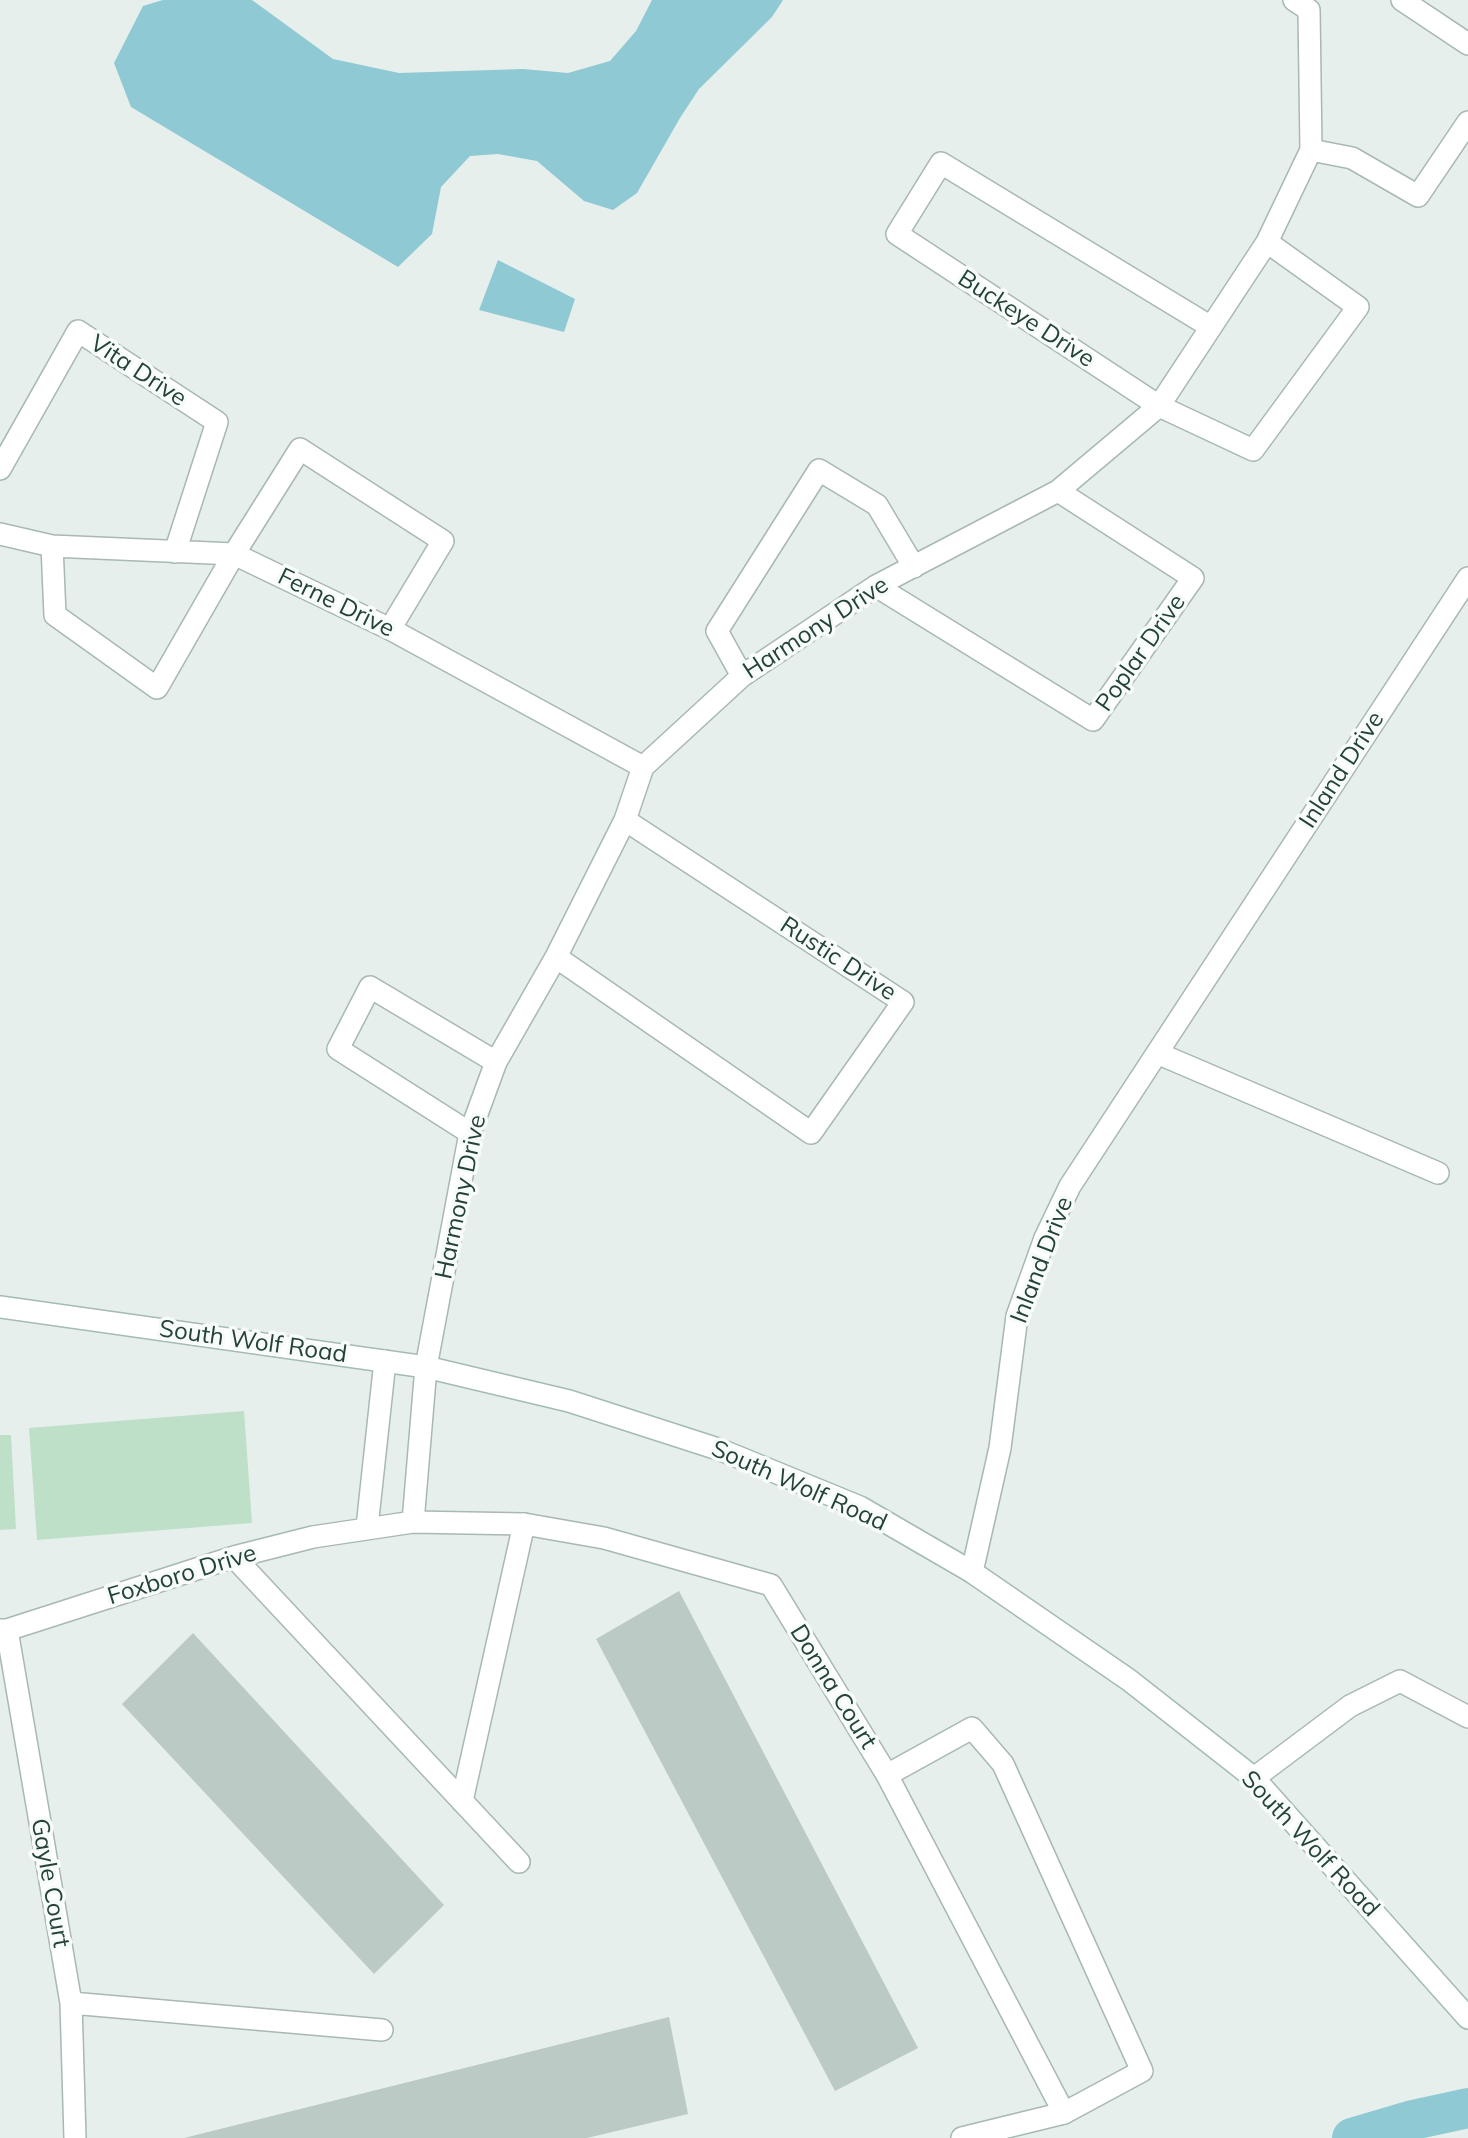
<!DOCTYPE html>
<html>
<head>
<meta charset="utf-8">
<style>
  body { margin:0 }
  canvas { display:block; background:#e6efeb }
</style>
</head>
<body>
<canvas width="1468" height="2138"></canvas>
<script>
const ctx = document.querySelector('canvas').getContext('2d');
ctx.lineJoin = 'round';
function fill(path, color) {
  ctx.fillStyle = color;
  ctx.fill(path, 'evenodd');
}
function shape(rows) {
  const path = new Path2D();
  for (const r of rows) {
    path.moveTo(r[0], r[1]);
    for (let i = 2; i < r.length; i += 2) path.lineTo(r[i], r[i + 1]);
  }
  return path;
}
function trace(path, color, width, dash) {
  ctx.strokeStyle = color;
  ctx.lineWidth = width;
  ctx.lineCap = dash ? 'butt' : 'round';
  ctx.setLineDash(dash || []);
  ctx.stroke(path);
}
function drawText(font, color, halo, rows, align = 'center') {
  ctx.font = font + ' Mulish,sans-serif';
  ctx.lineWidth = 7;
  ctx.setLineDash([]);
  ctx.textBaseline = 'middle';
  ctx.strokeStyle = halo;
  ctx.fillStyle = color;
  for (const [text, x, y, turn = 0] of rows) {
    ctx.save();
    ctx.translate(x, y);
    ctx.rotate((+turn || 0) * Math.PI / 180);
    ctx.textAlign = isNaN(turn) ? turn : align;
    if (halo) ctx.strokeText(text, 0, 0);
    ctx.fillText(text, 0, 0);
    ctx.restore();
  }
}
fill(shape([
  [244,1411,252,1523,37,1540,29,1428],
  [0,1435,11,1435,16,1529,0,1530]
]), '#bfe0c8');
fill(shape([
  [163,0,252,0,333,59,399,73,523,69,568,73,610,61,636,31,652,0,783,0,772,17,699,89,680,118,637,193,613,210,584,201,537,161,498,154,470,156,441,187,432,234,398,267,131,107,114,63,143,6],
  [498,260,575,299,564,332,479,310]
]), '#8ec9d4');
trace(shape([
  [1352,2138,1413,2120,1468,2108]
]), '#8ec9d4', 40);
fill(shape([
  [679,1591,918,2048,835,2091,596,1639],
  [193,1633,444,1905,374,1974,122,1704],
  [669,2017,688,2114,587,2138,184,2138]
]), '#bbcac4');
const service = shape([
  [234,554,300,449,443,541,390,629],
  [887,1775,972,1728,1003,1764,1142,2071,1064,2113],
  [462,1801,524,1524]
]);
const minor = shape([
  [1402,0,1468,44],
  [1311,150,1352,158,1418,196,1468,122],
  [1211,327,941,163,897,234,1159,406,1253,450,1358,307,1267,242],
  [0,469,78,331,217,422,175,552],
  [0,534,52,546,234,554,390,629,643,767],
  [52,546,55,615,157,688,234,554],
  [876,586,1093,720,1193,578,1058,491],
  [742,676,717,631,819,470,877,505,914,567],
  [556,957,811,1133,903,1002,625,820],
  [1157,1053,1438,1173],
  [470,1133,338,1049,370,987,496,1062],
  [413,1522,426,1367,470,1133,496,1062,556,957,625,820,643,767,742,676,876,586,1058,491,1159,406,1267,242,1311,150,1309,10,1294,0],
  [367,1527,385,1361],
  [234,1557,519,1862],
  [972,1572,1000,1448,1017,1316,1045,1238,1070,1186,1468,578],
  [0,1630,7,1630,234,1557,313,1537,413,1522,524,1524,604,1538,771,1585,887,1775,1064,2113,962,2138],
  [7,1630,71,2003,75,2138],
  [1254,1778,1350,1706,1400,1681,1468,1717],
  [71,2003,382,2030]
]);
const secondary = shape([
  [0,1307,426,1367,569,1401,721,1450,860,1507,972,1572,1129,1680,1254,1778,1468,2018]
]);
trace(service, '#a8b8b2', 24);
trace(minor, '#a8b8b2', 24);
trace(secondary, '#a4bbb3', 24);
trace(service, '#fff', 21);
trace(minor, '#fff', 21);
trace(secondary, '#fff', 21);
drawText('24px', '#24423a', '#f7fbf9', [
  ["Buckeye Drive",1026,319,33],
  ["Vita Drive",138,371,33],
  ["Ferne Drive",336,603,26],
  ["Harmony Drive",816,628,-33],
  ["Poplar Drive",1141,653,-55],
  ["Inland Drive",1342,770,-57],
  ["Rustic Drive",838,959,33],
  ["Harmony Drive",461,1197,-78],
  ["Inland Drive",1042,1260,-69],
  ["South Wolf Road",253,1342,8],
  ["South Wolf Road",799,1486,24],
  ["Foxboro Drive",182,1575,-17],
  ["Donna Court",833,1687,58],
  ["South Wolf Road",1310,1844,47],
  ["Gayle Court",50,1883,80]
]);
</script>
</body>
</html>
